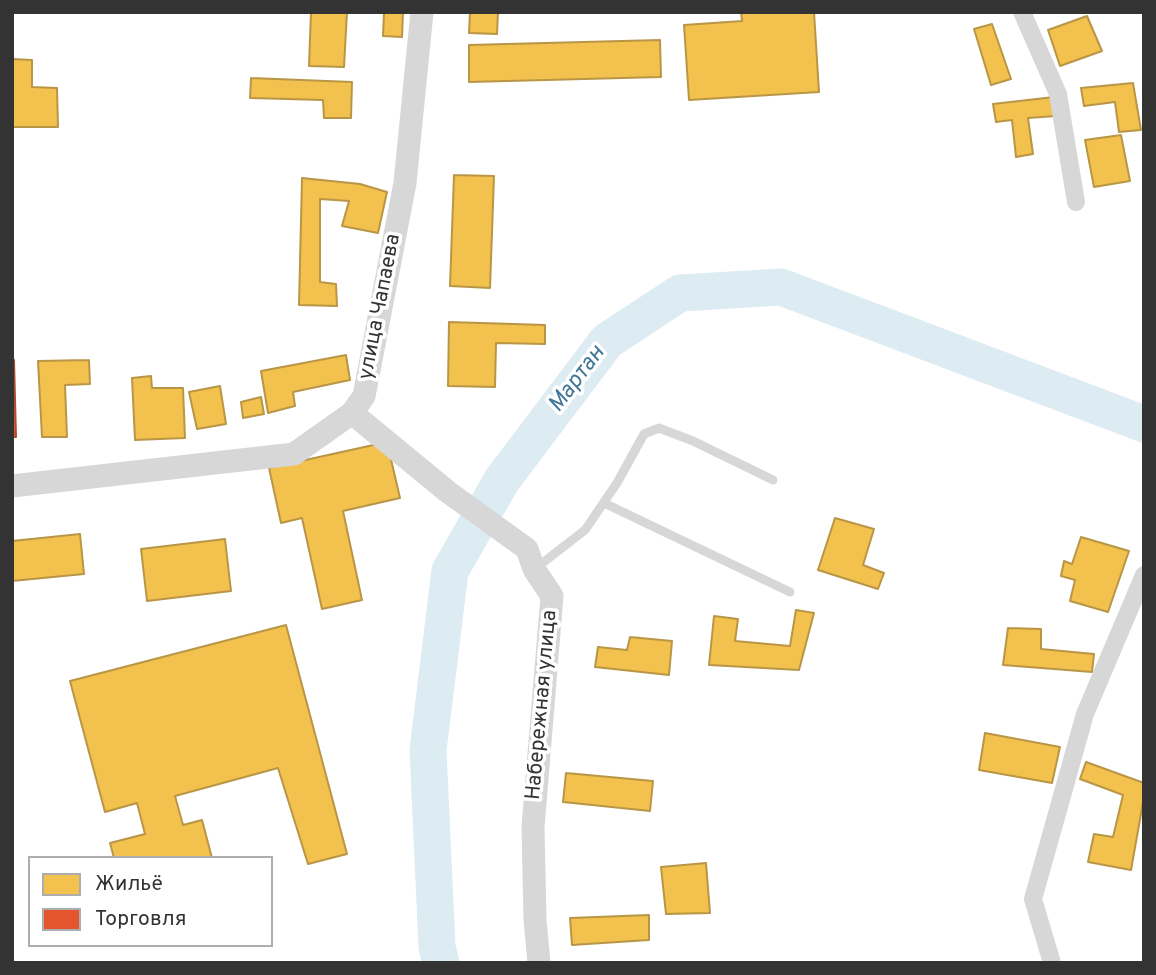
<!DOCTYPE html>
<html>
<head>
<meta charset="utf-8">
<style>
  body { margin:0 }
  #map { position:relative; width:1156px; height:975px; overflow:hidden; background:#fff; font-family:Overpass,sans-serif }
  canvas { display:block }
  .frame { position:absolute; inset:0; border:14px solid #333; pointer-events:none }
  .legend { position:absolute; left:28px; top:856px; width:245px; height:91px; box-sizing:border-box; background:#fff; border:2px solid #adadad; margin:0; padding:9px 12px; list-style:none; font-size:21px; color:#333 }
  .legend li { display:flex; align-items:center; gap:14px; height:35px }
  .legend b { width:35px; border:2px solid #adadad }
</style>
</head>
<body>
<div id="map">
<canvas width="1156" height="975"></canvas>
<div class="frame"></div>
<ul class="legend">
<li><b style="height:19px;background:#f2c14e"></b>Жильё</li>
<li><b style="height:19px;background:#e4572e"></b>Торговля</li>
</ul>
</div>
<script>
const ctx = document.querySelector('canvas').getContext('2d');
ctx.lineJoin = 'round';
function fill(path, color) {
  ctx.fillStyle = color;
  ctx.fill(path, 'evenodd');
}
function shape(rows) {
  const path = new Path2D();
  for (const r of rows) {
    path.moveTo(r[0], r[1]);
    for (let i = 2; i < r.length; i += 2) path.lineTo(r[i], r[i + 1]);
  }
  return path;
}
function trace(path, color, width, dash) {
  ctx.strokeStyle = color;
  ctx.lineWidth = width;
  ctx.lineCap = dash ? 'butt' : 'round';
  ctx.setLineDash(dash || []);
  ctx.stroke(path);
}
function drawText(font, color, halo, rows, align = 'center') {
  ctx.font = font + ' Overpass,sans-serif';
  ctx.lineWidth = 7;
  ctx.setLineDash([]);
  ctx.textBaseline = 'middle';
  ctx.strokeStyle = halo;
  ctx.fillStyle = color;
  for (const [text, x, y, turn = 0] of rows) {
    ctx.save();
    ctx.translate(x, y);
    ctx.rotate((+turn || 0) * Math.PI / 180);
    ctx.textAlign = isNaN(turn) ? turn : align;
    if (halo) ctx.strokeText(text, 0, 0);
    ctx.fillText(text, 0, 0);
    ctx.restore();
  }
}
const homes = shape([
  [311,12,347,12,344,67,309,66,311,12],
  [372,12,403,12,402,37,383,36,384,13,372,12],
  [470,12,498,12,497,34,469,33,470,12],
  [741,12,814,12,819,92,689,100,684,25,742,21,741,12],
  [1087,16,1102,51,1060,66,1048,30,1087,16],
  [992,24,1011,79,991,85,974,29,992,24],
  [660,40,661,77,469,82,469,45,660,40],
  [12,59,32,60,32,87,57,88,58,127,12,127,12,59],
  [251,78,352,82,351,118,324,118,323,100,250,98,251,78],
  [1133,83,1141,130,1119,132,1115,102,1084,106,1081,88,1133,83],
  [1054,97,1056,116,1028,118,1033,154,1016,157,1012,120,996,122,993,104,1054,97],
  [1121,135,1130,181,1094,187,1085,140,1121,135],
  [454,175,494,176,490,288,450,286,454,175],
  [302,178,360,184,387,192,378,233,342,226,349,201,320,199,320,282,336,284,337,306,299,305,302,178],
  [449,322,545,325,545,344,496,343,495,387,448,386,449,322],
  [346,355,350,380,293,392,295,406,268,413,261,371,346,355],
  [89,360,90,384,65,385,67,437,42,437,38,361,89,360],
  [151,376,152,388,183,388,185,438,135,440,132,378,151,376],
  [220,386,226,424,197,429,189,392,220,386],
  [261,397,264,414,243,418,241,402,261,397],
  [387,442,400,498,343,511,362,600,322,609,302,518,281,523,269,468,387,442],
  [835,518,874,529,863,565,884,573,878,589,818,570,835,518],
  [80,534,84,574,12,581,12,541,80,534],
  [1081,537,1129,551,1108,612,1070,601,1075,580,1061,576,1064,561,1072,564,1081,537],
  [225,539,231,591,147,601,141,549,225,539],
  [796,610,814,613,799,670,709,665,714,616,738,619,735,641,790,646,796,610],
  [286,625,347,854,308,864,278,768,175,796,183,825,202,820,212,858,114,858,110,843,145,834,137,803,105,812,70,681,286,625],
  [1008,628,1041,629,1041,649,1094,654,1092,672,1003,665,1008,628],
  [630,637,672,641,669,675,595,667,598,647,627,650,630,637],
  [985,733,1060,747,1052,783,979,770,985,733],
  [1086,762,1144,783,1144,797,1131,870,1088,862,1094,834,1113,837,1123,795,1080,779,1086,762],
  [566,773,653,781,650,811,563,802,566,773],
  [706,863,710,913,666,914,661,867,706,863],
  [649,915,649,940,572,945,570,918,649,915]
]);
fill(homes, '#f2c14e');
trace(homes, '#b99646', 2);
const shops = shape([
  [12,360,14,360,16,437,12,437,12,360]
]);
fill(shops, '#e4572e');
trace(shops, '#af4c30', 2);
trace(shape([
  [441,963,437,947,428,750,450,571,502,480,607,341,680,293,781,287,1144,424]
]), '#ddebf3', 37);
trace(shape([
  [604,503,790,592],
  [536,568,585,530,617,483,644,434,659,428,693,441,773,480]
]), '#d7d7d7', 9);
trace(shape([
  [1022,12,1058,94,1076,202],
  [1052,963,1033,899,1085,714,1144,575]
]), '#d7d7d7', 18);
trace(shape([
  [352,413,448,492,527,549,534,569,552,596,533,827,535,920,539,963],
  [12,486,294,454,352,413,364,396,405,183,422,12]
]), '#d7d7d7', 23);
drawText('21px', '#333', '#fff', [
  ["улица Чапаева",381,307,-79],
  ["Набережная улица",543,705,-85]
]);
drawText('italic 23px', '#3f7597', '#fff', [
  ["Мартан",578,380,-53]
]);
</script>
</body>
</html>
